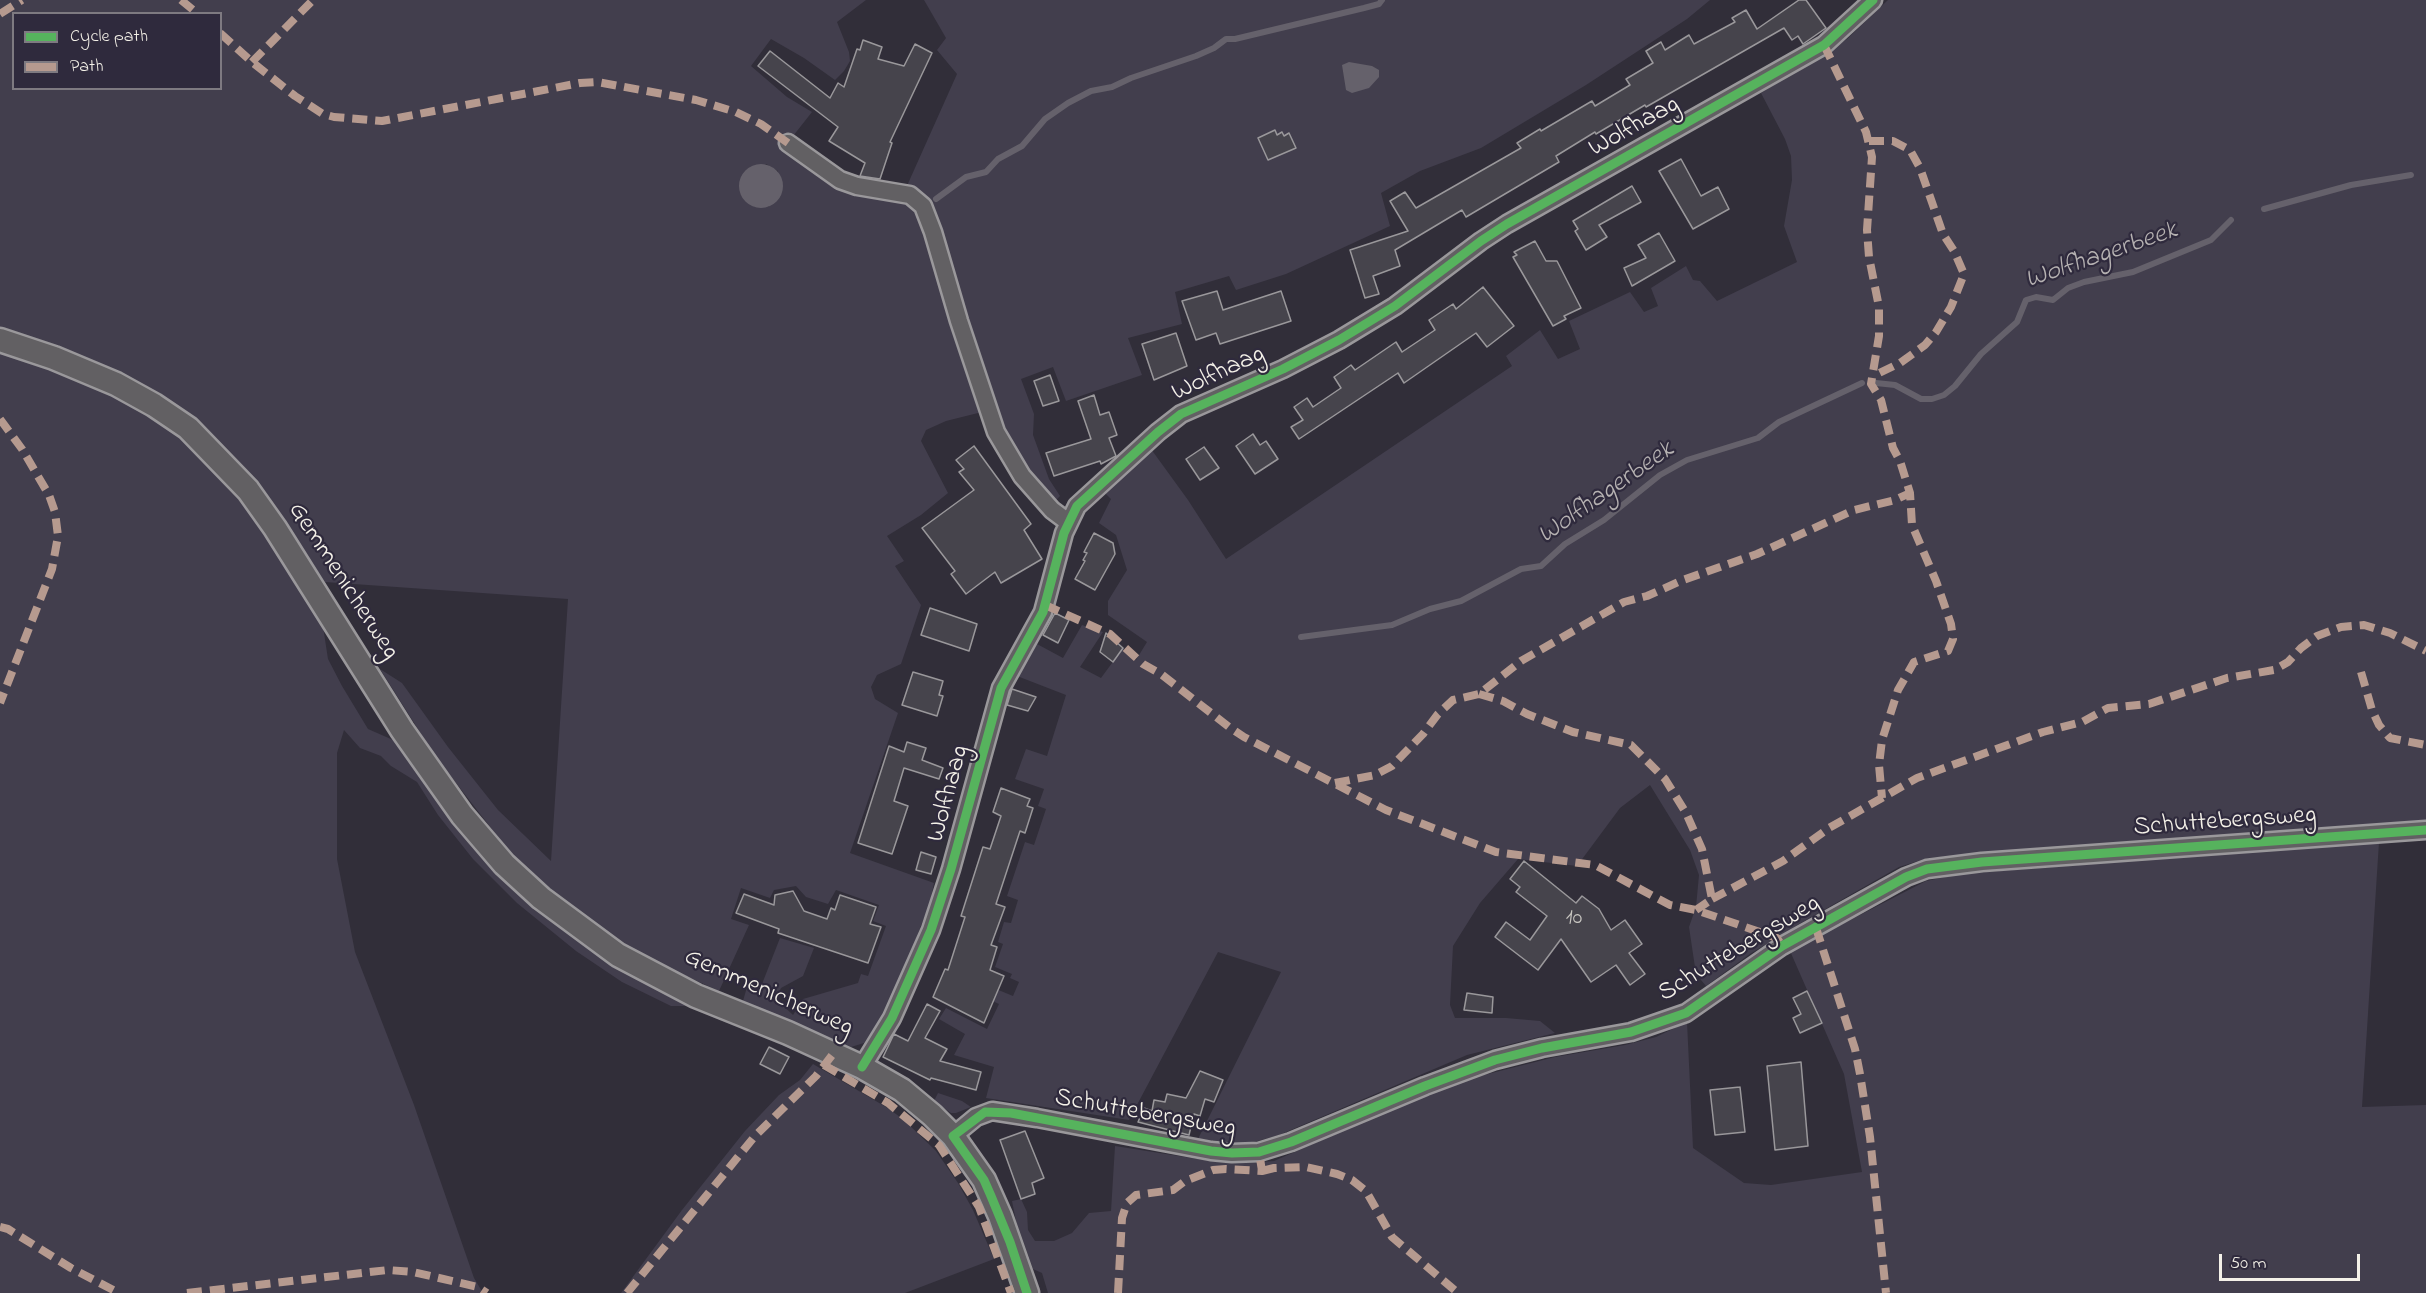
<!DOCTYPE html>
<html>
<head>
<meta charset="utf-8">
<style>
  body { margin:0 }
  #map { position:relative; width:2426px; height:1293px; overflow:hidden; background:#312e39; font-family:"Indie Flower",sans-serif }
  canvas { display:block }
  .legend { position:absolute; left:12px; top:12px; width:210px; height:78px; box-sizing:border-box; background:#2f2a3d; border:2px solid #7e7a81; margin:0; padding:8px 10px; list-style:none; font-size:18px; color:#f4f1e8 }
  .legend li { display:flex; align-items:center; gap:12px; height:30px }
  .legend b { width:30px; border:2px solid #7e7a81 }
  .scale { position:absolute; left:2219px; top:1254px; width:141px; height:27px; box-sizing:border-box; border:3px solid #f4f1e8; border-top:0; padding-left:8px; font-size:18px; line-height:21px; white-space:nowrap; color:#f4f1e8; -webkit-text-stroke:4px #2f2a3d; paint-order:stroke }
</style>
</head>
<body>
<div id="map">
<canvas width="2426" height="1293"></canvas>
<ul class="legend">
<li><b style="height:8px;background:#56b35d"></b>Cycle path</li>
<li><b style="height:8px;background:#b69a8f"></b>Path</li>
</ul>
<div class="scale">50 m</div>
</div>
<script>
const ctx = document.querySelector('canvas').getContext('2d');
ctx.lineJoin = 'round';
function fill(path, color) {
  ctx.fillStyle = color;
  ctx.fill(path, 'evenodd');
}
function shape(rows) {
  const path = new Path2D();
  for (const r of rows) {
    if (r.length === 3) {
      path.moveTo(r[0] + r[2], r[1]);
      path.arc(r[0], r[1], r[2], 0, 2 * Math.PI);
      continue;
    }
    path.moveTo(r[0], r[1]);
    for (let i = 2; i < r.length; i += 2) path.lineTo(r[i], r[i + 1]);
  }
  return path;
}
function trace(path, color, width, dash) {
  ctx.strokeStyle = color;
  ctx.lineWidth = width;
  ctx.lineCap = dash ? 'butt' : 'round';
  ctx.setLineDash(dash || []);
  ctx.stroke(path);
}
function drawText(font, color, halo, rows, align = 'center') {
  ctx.font = font + ' "Indie Flower",sans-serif';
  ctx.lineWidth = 4.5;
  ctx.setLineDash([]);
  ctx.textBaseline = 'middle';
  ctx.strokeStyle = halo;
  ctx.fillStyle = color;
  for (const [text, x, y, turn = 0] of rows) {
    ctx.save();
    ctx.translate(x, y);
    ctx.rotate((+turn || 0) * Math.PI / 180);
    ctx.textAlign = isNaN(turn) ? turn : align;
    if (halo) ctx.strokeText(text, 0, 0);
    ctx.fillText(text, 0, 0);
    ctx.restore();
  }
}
fill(shape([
  [0,0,866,0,837,22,849,52,850,61,844,71,835,80,804,58,771,39,751,66,787,97,812,112,782,150,800,161,909,204,922,217,950,321,982,412,946,421,926,430,921,441,948,493,921,515,887,536,904,561,895,566,921,605,901,664,877,675,871,687,875,699,898,713,850,853,934,883,930,903,899,982,881,1020,864,1043,851,1047,743,1001,749,980,762,984,780,938,814,948,803,976,781,988,776,999,793,1015,803,999,858,983,861,974,868,976,886,926,873,921,879,905,836,890,828,904,806,897,796,886,774,890,770,898,741,888,731,919,749,925,719,991,622,947,583,919,512,855,435,756,380,669,402,683,448,747,498,810,551,861,568,599,325,582,254,480,188,416,138,382,91,360,0,328],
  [14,14,220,14,220,88,14,88],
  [766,164,778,171,769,207,755,207,741,195,740,181],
  [924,0,1710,0,1687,19,1586,85,1481,148,1420,171,1381,193,1390,226,1286,274,1236,290,1229,276,1175,292,1182,324,1128,338,1142,375,1066,401,1053,367,1021,379,1034,414,1033,435,1049,479,1060,496,1053,503,1008,445,954,281,906,188,957,74,937,50,946,38],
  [1888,0,2426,0,2426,824,1928,858,1899,867,1801,923,1750,954,1706,986,1696,974,1689,927,1696,907,1699,875,1690,850,1650,785,1620,808,1577,866,1518,859,1480,903,1453,946,1450,1005,1455,1018,1506,1018,1540,1021,1555,1033,1467,1055,1279,1135,1247,1144,1198,1139,1281,972,1218,952,1129,1120,986,1098,994,1067,954,1055,965,1034,939,1019,946,1008,987,1029,999,1004,975,993,979,982,1013,996,1019,982,1010,978,1012,974,995,967,1003,944,998,942,1004,922,1011,923,1018,900,1007,896,1025,842,1034,845,1046,809,1038,806,1044,789,1015,779,1026,749,1047,756,1066,695,1017,676,1037,644,1063,658,1082,625,1103,632,1080,667,1101,678,1123,648,1136,660,1147,642,1108,615,1108,601,1127,570,1116,535,1099,523,1111,499,1104,492,1151,449,1188,500,1226,559,1512,366,1506,356,1540,330,1558,359,1580,349,1569,321,1630,292,1644,312,1658,306,1651,288,1686,266,1693,280,1700,281,1717,301,1797,262,1784,226,1792,180,1791,156,1785,139,1761,93,1847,39],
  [0,352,55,370,116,398,150,415,183,440,239,495,322,620,328,659,342,686,368,729,400,743,452,823,496,872,553,921,606,960,686,1006,671,1006,622,982,576,951,517,903,473,859,438,815,417,782,391,766,381,756,360,748,344,730,337,753,337,859,355,952,414,1105,474,1278,483,1293,0,1293],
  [2379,842,2362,1107,2426,1105,2426,1293,1048,1293,1042,1273,1033,1269,1016,1221,1012,1201,1021,1199,1027,1212,1028,1230,1035,1241,1054,1241,1072,1233,1089,1213,1111,1211,1115,1146,1217,1162,1248,1163,1274,1161,1411,1101,1472,1078,1555,1057,1625,1045,1656,1037,1687,1022,1693,1148,1744,1183,1771,1185,1862,1172,1844,1074,1790,951,1926,881,1960,874],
  [813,1064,886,1107,903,1119,936,1151,958,1183,973,1210,994,1259,905,1293,621,1293,682,1210,745,1131,779,1095,800,1080],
  [938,1093,962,1101,971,1107,956,1113,951,1113,934,1101]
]), '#423e4d');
fill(shape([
  [1349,62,1372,66,1379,70,1379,77,1369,88,1352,93,1346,90,1342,65],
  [761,186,22]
]), '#65616b');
trace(shape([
  [936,199,966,177,986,172,998,159,1022,146,1045,119,1068,103,1091,91,1112,87,1131,78,1196,56,1214,48,1226,39,1235,39,1364,8,1379,4,1382,0],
  [2264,209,2351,185,2411,175],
  [1876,383,1895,385,1921,399,1932,399,1944,395,1955,386,1981,354,2017,322,2026,300,2036,297,2053,300,2068,288,2084,282,2133,272,2211,240,2231,220],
  [1301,637,1392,625,1430,609,1461,601,1521,569,1541,566,1565,544,1604,520,1660,475,1687,460,1758,438,1779,422,1862,383]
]), '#65616b', 6);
const building = shape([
  [1799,0,1806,0,1826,28,1803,44,1798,36,1792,40,1784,28,1646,107,1645,105,1596,134,1595,132,1556,156,1559,162,1466,217,1462,210,1395,250,1400,266,1373,276,1379,294,1365,298,1350,250,1408,231,1390,201,1405,192,1416,208,1521,148,1517,143,1540,129,1541,131,1592,101,1595,106,1630,85,1626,79,1653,63,1646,51,1661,42,1665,50,1689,35,1694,44,1735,22,1732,18,1746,10,1757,29,1799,0],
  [863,40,882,47,878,59,904,66,915,44,932,53,890,142,892,143,880,179,860,176,865,163,829,141,838,127,758,66,770,51,830,98,838,83,844,87,857,49,860,50,863,40],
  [1275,130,1277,135,1282,132,1284,136,1289,133,1296,148,1268,160,1258,138,1275,130],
  [1681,159,1701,196,1718,187,1729,209,1693,229,1659,171,1681,159],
  [1632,186,1641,202,1599,225,1607,237,1586,250,1575,231,1578,229,1573,221,1632,186],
  [1659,233,1675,261,1632,286,1624,268,1646,258,1638,245,1659,233],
  [1535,241,1546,261,1557,261,1581,308,1564,316,1566,319,1553,326,1513,257,1517,255,1514,252,1535,241],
  [1483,287,1514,326,1487,347,1476,333,1404,383,1398,373,1299,439,1291,427,1303,420,1294,407,1307,398,1313,407,1341,388,1334,377,1351,365,1355,370,1396,342,1402,352,1435,330,1429,320,1453,304,1456,309,1483,287],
  [1217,291,1223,310,1281,291,1291,321,1220,344,1216,333,1196,340,1182,301,1217,291],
  [1176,333,1187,366,1154,380,1142,344,1176,333],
  [1050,375,1059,401,1043,406,1034,381,1050,375],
  [1094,395,1100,415,1109,412,1117,435,1109,438,1116,456,1101,464,1100,461,1054,476,1046,453,1091,439,1078,401,1094,395],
  [1253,434,1260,445,1266,441,1278,459,1255,474,1236,446,1253,434],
  [974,446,1031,524,1024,530,1042,559,1001,583,995,572,966,594,951,574,955,571,922,528,974,490,959,472,964,469,956,460,974,446],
  [1204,447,1219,468,1200,480,1186,459,1204,447],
  [1094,533,1113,543,1115,554,1095,590,1075,579,1085,561,1083,560,1087,553,1084,552,1094,533],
  [930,608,977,624,969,651,921,635,930,608],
  [1055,613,1069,620,1058,643,1043,635,1055,613],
  [1106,633,1123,648,1113,662,1100,652,1106,633],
  [913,672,943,681,939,695,943,696,937,716,902,705,913,672],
  [1012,689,1036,697,1028,711,1007,705,1012,689],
  [907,742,926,748,922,760,943,768,939,779,904,768,894,801,908,806,892,854,858,843,889,746,904,752,907,742],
  [1001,788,1030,799,1027,806,1033,808,1025,833,1020,831,996,904,1005,907,991,945,997,947,990,970,1004,976,984,1023,933,997,945,969,948,970,965,917,961,916,983,847,990,849,1001,816,993,812,1001,788],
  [921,852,936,857,931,874,916,870,921,852],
  [1524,861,1576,903,1582,896,1599,909,1611,930,1625,920,1642,944,1629,953,1645,974,1630,985,1616,965,1591,982,1561,939,1538,970,1495,937,1506,922,1530,940,1547,916,1516,892,1520,887,1510,879,1524,861],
  [793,891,804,911,827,919,831,908,835,910,840,895,876,907,870,924,881,927,868,963,778,933,779,929,736,913,744,894,774,905,775,895,793,891],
  [1807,991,1822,1023,1800,1033,1793,1018,1801,1014,1793,998,1807,991],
  [1467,993,1493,997,1492,1013,1464,1010,1467,993],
  [927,1004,940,1011,925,1038,947,1049,940,1061,981,1072,976,1090,931,1078,930,1080,883,1057,894,1034,908,1041,927,1004],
  [769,1047,789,1057,780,1074,760,1064,769,1047],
  [1801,1062,1808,1146,1775,1150,1767,1066,1801,1062],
  [1200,1071,1223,1080,1214,1102,1205,1099,1200,1116,1194,1114,1189,1135,1138,1122,1144,1108,1152,1111,1154,1100,1165,1102,1167,1094,1186,1098,1200,1071],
  [1740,1087,1745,1132,1715,1135,1710,1090,1740,1087],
  [1025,1131,1044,1178,1032,1183,1035,1194,1021,1199,1000,1140,1025,1131]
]);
fill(building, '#46444c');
trace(building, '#9a989b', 1.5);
const minor = shape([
  [788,143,840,180,857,186,910,195,923,206,933,232,959,321,996,432,1022,476,1052,510,1068,522],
  [862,1067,892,1018,931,930,951,869,1001,688,1043,612,1064,533,1077,506,1158,432,1181,414,1283,369,1339,340,1395,306,1481,241,1507,224,1824,45,1873,0],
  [953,1136,976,1117,992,1111,1037,1118,1211,1151,1232,1153,1259,1152,1291,1142,1425,1086,1495,1060,1542,1048,1631,1032,1686,1013,1782,946,1906,877,1927,869,1982,862,2426,830]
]);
const secondary = shape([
  [0,340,54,358,116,384,154,405,188,428,248,490,275,528,402,730,462,815,504,864,541,898,618,955,696,996,788,1033,862,1067,902,1090,932,1115,953,1136,984,1180,1000,1216,1027,1293]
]);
trace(minor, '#9a989b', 21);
trace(secondary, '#9a989b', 27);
trace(minor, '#626063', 16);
trace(secondary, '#626063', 22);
trace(shape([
  [181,0,198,14],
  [0,14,22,0],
  [220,33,252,62,295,96,323,114,334,117,382,121,580,83,597,82,696,100,736,112,761,124,788,143],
  [1824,45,1866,132,1872,157,1867,230,1869,257,1879,307,1879,336,1871,384,1881,400,1893,448,1900,461,1910,493,1912,525,1936,581,1951,624,1953,639,1948,651,1914,662,1898,690,1882,740,1879,765,1882,798],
  [252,62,313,0],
  [1869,141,1893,141,1910,150,1920,168,1943,234,1954,251,1964,274,1951,307,1936,332,1925,345,1900,363,1873,376],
  [0,419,22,449,49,495,55,512,58,536,52,569,0,703],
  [1045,605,1110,634,1143,664,1161,674,1229,727,1244,737,1386,810,1496,852,1595,865,1670,905,1696,910,1777,938,1782,946],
  [2361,672,2372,710,2379,725,2390,738,2426,745],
  [1479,694,1503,701,1527,714,1573,732,1631,745,1665,779,1686,813,1702,849,1712,899,1696,910],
  [1335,783,1375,775,1392,766,1423,734,1438,714,1453,700,1479,694,1521,661,1624,602,1647,596,1683,580,1757,554,1854,510,1895,500,1910,493],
  [1712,899,1783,861,1829,828,1917,778,2043,732,2082,722,2108,708,2149,704,2227,678,2274,670,2288,662,2301,648,2317,636,2341,627,2364,625,2390,633,2426,651],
  [1816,928,1855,1049,1860,1074,1870,1137,1886,1293],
  [824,1065,888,1103,939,1145,979,1207,1011,1293],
  [1262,1171,1274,1168,1306,1167,1337,1174,1352,1180,1366,1191,1392,1237,1458,1293],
  [0,1227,8,1229,71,1268,119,1293],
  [187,1293,388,1270,413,1272,478,1287,487,1293],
  [627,1293,755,1136,816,1076,833,1054],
  [1118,1293,1122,1218,1127,1203,1136,1195,1173,1190,1185,1181,1213,1170,1226,1169,1262,1171,1259,1152]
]), '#b69a8f', 8, [15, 8]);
trace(shape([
  [862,1067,892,1018,931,930,951,869,1001,688,1043,612,1064,533,1077,506,1158,432,1181,414,1283,369,1339,340,1395,306,1481,241,1507,224,1824,45,1873,0],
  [1027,1293,1010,1242,991,1196,984,1180,953,1136,985,1112,1011,1113,1211,1151,1232,1153,1259,1152,1291,1142,1425,1086,1495,1060,1542,1048,1631,1032,1686,1013,1782,946,1906,877,1927,869,1982,862,2426,830]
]), '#56b35d', 9);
drawText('22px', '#c8c6c1', null, [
  ["10",1574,919]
]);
drawText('26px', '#f4f1e8', '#2f2a3d', [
  ["Wolfhaag",1635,128,-29],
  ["Wolfhaag",1219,375,-25],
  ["Gemmenicherweg",342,582,57],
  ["Wolfhaag",950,794,-75],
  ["Schuttebergsweg",2225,823,-4],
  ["Schuttebergsweg",1740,950,-31],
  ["Gemmenicherweg",768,994,24],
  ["Schuttebergsweg",1145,1115,10]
]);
drawText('italic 27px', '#b6b2b2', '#2f2a3d', [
  ["Wolfhagerbeek",2102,257,-19],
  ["Wolfhagerbeek",1607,494,-35]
]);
</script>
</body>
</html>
